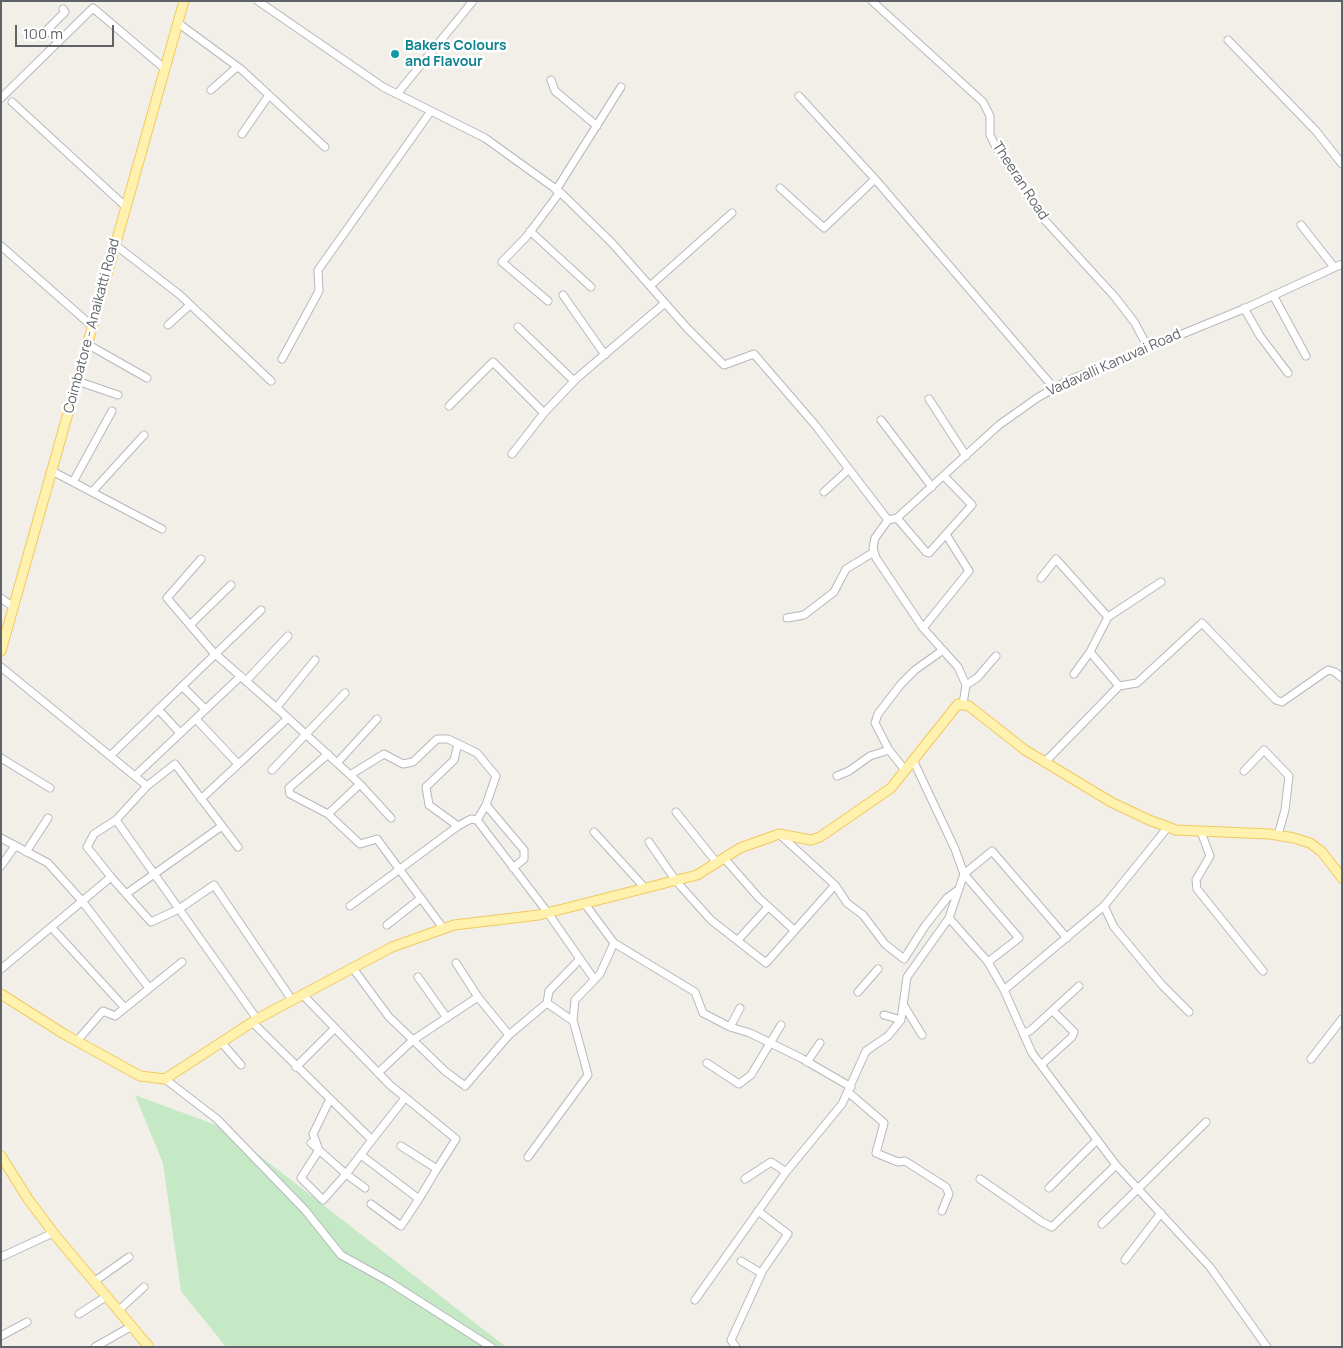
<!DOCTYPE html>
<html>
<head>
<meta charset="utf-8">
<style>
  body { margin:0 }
  #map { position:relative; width:1343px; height:1348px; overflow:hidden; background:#f1efe8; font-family:Manrope,sans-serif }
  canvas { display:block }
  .frame { position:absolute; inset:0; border:2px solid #5f6368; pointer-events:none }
  .scale { position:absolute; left:15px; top:25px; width:99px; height:22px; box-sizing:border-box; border:2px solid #5f6368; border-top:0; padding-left:6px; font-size:15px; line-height:18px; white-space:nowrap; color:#5f6368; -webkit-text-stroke:4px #fff; paint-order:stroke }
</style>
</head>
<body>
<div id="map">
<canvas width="1343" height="1348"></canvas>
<div class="frame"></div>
<div class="scale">100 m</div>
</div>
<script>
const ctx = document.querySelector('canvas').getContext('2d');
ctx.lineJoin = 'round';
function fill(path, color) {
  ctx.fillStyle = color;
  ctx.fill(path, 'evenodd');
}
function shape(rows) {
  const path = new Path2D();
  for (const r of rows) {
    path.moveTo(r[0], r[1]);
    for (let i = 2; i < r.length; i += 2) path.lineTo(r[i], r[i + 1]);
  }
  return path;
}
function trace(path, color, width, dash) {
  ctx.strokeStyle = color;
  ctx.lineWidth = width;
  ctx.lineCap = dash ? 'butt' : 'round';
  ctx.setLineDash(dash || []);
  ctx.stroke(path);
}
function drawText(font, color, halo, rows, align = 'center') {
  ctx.font = font + ' Manrope,sans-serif';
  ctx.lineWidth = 5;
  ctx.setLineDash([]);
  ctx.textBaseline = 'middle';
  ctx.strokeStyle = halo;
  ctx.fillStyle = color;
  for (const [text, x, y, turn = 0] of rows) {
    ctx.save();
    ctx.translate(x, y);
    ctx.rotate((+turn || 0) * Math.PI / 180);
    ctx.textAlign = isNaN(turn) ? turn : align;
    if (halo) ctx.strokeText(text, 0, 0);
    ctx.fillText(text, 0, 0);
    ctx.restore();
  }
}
fill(shape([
  [135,1095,224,1128,506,1347,226,1347,181,1291,163,1163]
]), '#c5e8c5');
const minor = shape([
  [258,1,383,87,485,138,560,192,612,243,687,328,724,365,754,354,816,426,888,520],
  [872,1,983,102,990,116,990,135,996,147,1041,216,1115,297,1135,323,1147,346],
  [178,23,242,70,325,147],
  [1228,40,1316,131,1342,164],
  [58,42,48,29,65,12,63,9],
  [551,80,555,91,597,126],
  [211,90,237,67],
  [397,94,473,1],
  [799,96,875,179,1054,388],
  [1,98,93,8,164,68],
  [12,102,125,206],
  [242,134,269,95],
  [780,188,824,228,875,179],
  [556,190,621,87],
  [1301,225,1334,267],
  [530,231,591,287],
  [114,244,180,295,271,381],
  [1,246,92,326],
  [650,286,732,213],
  [563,295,605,355],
  [1273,295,1306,356],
  [548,301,502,262,527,236,560,192],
  [1244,308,1260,336,1288,373],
  [168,325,190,305],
  [518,327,574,381],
  [87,344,147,378],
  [282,359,319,291,318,270,431,111],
  [77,381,118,395],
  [929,399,966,456],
  [449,406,493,362,544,413],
  [881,420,932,487],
  [512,454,544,413,577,378,665,303],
  [52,471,162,529],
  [73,482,112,411],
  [92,492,144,435],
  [824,492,849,469],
  [897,518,926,552,929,553,972,505,944,476],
  [888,520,897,518,999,425,1037,398,1067,381,1246,308,1342,264],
  [888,520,875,538,873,548,876,558,923,628,958,667,966,685,963,704],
  [201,559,167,598,213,652,288,718,201,799],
  [1041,578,1056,559,1108,617],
  [1,598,13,607],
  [787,618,804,615,834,592,846,569,874,552],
  [190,625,231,585],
  [923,628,969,571,947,536],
  [1090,652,1119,686],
  [1,667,147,786,116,820,257,1019],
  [1074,674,1090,652,1108,617,1161,582],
  [246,681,288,636],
  [966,685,977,678,996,656],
  [182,686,205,709],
  [276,708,315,660],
  [158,709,180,733],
  [288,718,360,784,391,818],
  [196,719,238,764],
  [458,744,454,760,426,787,429,805,458,826],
  [328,754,289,788,290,794,328,814,360,844,377,839,443,928],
  [110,756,261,610],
  [1,758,50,788],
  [1045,762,1119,686,1137,683,1202,623,1276,700,1282,702,1328,670,1335,672,1342,678],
  [337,763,377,719],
  [272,770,345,693],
  [905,770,889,750,875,723,878,714,901,684,915,670,943,650],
  [1244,771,1264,750,1289,776,1285,810,1278,835],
  [350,775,384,754,403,764,413,762,437,739,448,739,477,753,496,776,486,805,477,820],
  [135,776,241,676],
  [837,776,849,771,870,756,889,750],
  [147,786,175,764,238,847],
  [486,805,524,850,524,859,513,868],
  [676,812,717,863],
  [328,814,360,784],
  [594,832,645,888],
  [1201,832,1210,856,1196,880,1197,889,1263,971],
  [779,834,835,885,847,903,863,915,885,944,904,959,925,926,947,898,958,890],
  [1,838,48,863,82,901,149,988],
  [649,842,676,881,711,920,766,963,835,885],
  [26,852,48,818],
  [724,858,759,898,794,930],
  [1,866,15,846],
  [111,877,87,847,94,834,116,820],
  [126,894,151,922,179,909,214,885,292,1000],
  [585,904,614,943,695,992,703,1013,730,1027,750,1033,801,1058,851,1087],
  [350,906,458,826,471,819,477,820,548,913,594,979],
  [1104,906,1114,927,1162,985,1189,1012],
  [949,918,988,962,1004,990,1032,1053,1116,1165,1210,1267,1267,1347],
  [387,925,421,898],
  [52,928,125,1008],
  [738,940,768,907],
  [988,962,1019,938,964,874,992,851,1067,938],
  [456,963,478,997],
  [352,967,389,1017,413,1040,445,1071,465,1086,509,1035,478,997,413,1040,378,1073],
  [1,969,111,877,126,894,222,826],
  [418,977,447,1018],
  [1004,990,1104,906,1168,827],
  [858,992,878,969],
  [302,994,390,1085,456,1139,437,1169,401,1146],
  [547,1003,573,1021],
  [903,1004,922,1035],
  [884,1015,901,1020],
  [252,1022,372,1140,346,1174,311,1143],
  [730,1027,740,1008],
  [1023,1034,1031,1030,1079,986],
  [509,1035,547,1003,549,991,579,960],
  [77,1041,103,1011,115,1016,182,962],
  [221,1042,241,1065],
  [1311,1059,1342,1019],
  [807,1062,820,1043],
  [707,1063,739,1084,751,1075,781,1025],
  [1041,1065,1072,1037,1074,1032,1053,1011],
  [296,1067,334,1029],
  [165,1079,217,1119,305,1210,341,1255,388,1281,491,1347],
  [848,1092,884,1123,876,1153,898,1162,905,1161,946,1187,949,1194,942,1211],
  [330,1099,313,1134,319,1150,301,1178,323,1200,346,1174,365,1188],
  [372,1140,405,1098],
  [361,1155,419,1199,401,1226,371,1204],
  [528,1157,588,1075,573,1020,575,1000,600,974,614,943],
  [745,1179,771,1162,786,1172],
  [980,1179,1042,1222,1052,1227,1116,1165],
  [1049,1188,1097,1140],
  [419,1199,437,1169],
  [1102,1224,1206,1122],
  [1,1257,53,1233],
  [1125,1260,1161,1213],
  [741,1261,761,1273],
  [95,1281,129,1257],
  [695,1300,786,1172,842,1104,866,1051,888,1036,901,1020,907,977,949,918,964,874,955,849,913,760],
  [119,1310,144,1287],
  [79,1314,107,1296],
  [1,1336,27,1322],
  [95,1347,132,1326],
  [736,1347,731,1340,763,1270,788,1234,758,1211]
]);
const major = shape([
  [1,651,184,1],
  [1,994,64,1034,140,1076,165,1079,257,1019,392,947,454,925,539,915,697,875,740,848,779,834,811,840,820,837,891,788,958,704,969,706,1025,750,1111,802,1149,820,1176,830,1270,834,1294,838,1310,843,1322,852,1342,878],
  [1,1156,28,1199,55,1235,149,1347]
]);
trace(minor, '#b5b8bc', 9);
trace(major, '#f2c960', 11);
trace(minor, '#fff', 7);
trace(major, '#fff2af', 9);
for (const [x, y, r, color] of [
  [395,54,5,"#0f9aa8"]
]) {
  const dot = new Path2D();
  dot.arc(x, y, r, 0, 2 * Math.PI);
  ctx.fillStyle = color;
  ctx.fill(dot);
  trace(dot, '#fff', 2);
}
drawText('bold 14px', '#0d838f', '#fff', [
  ["Bakers Colours",405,46],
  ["and Flavour",405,62]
], 'left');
drawText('14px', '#5f6368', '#fff', [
  ["Theeran Road",1020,181,57],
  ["Coimbatore - Anaikatti Road",92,326,-75],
  ["Vadavalli Kanuvai Road",1114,363,-24]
]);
</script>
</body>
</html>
